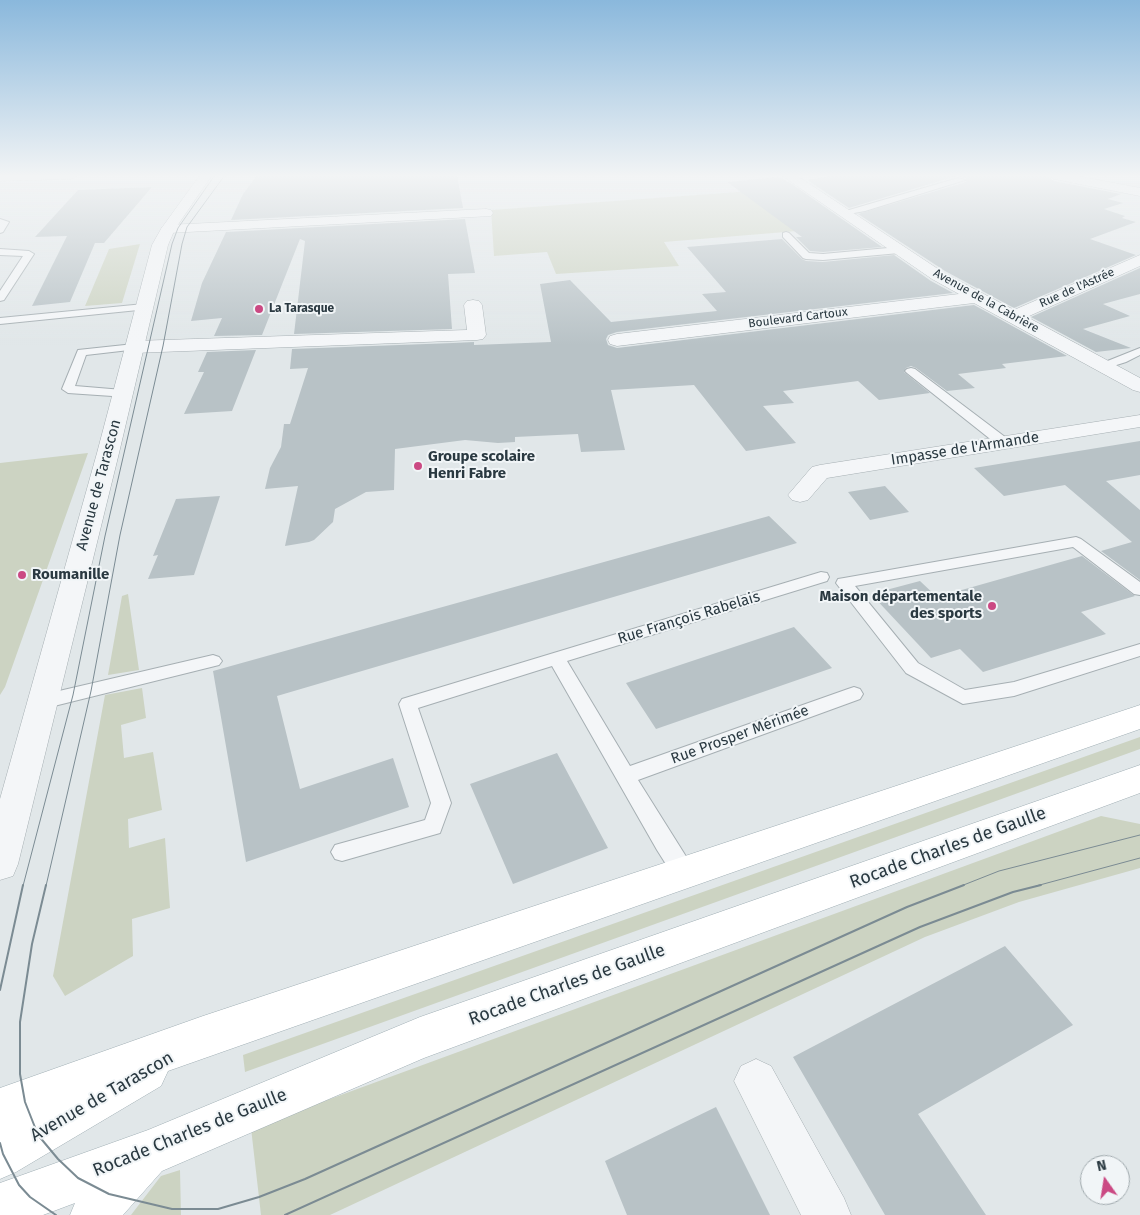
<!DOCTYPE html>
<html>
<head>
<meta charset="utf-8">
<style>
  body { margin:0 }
  #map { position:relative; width:1140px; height:1215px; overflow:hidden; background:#e1e7e9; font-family:"Fira Sans",sans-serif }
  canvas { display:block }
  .north { position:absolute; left:1080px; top:1155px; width:50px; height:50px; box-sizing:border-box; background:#f1f5f7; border:1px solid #a1aaae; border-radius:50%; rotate:347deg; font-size:14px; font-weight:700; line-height:20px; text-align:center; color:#2a3941 }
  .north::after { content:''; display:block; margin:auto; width:18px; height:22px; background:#cb4983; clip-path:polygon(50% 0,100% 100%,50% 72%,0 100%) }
</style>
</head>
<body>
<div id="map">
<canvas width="1140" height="1215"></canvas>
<div class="north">N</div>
</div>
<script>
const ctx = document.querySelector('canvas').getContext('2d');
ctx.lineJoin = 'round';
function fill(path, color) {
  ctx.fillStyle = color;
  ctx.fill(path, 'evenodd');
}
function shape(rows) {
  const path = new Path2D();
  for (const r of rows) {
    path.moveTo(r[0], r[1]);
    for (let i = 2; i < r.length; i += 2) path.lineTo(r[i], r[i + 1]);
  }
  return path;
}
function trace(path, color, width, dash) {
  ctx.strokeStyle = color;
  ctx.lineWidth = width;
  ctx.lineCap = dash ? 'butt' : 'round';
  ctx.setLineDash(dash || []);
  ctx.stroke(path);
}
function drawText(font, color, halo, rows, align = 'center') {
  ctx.font = font + ' "Fira Sans",sans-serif';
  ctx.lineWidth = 4;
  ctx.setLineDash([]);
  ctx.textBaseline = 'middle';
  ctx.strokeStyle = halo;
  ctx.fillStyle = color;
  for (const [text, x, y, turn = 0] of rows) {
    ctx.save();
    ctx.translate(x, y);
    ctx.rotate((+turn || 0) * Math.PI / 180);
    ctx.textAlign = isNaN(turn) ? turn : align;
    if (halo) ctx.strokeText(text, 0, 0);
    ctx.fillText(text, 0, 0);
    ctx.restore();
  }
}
fill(shape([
  [792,188,846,227,664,242,679,266,556,274,547,252,494,256,491,210],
  [140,244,122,303,85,306,109,249],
  [88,453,5,687,0,695,0,463],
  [128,594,139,670,108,675,122,596],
  [142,688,146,718,121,725,124,758,153,752,162,810,128,819,129,848,165,838,170,908,132,919,133,956,65,996,53,976,105,695],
  [1140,737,1140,749,245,1072,243,1055],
  [1101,816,1140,824,1140,868,1019,902,925,937,330,1215,261,1215,251,1128],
  [180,1170,181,1215,131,1215,161,1176]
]), '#ccd3c2');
fill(shape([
  [257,175,457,175,463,208,231,220,243,194],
  [837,175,1046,175,1054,181,1121,194,1108,199,1123,203,1104,209,1125,216,1122,218,1136,222,1090,239,1136,255,1014,308,945,271,858,214,966,182,966,178,957,176,849,208,807,180],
  [779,177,792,184,882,247,823,252,810,251,796,237,802,237,727,182],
  [152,187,104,243,95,243,70,302,32,306,67,236,35,237,78,190],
  [465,219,475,273,448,274,452,329,294,334,305,241,300,239,262,335,214,336,222,318,191,321,202,283,226,232],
  [782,239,802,259,806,261,823,262,894,255,931,281,953,293,617,332,608,335,606,339,608,345,617,348,974,305,1067,356,1002,364,1006,368,958,374,975,388,947,391,916,368,911,366,906,368,904,372,930,393,879,400,858,381,783,391,794,403,763,406,796,443,746,451,694,385,611,390,625,450,581,452,578,434,515,437,515,442,498,443,465,440,395,449,394,490,366,492,335,509,333,522,314,540,309,542,285,546,298,486,265,489,270,468,281,447,284,424,290,424,308,368,290,369,292,349,453,343,474,342,474,345,551,342,540,284,570,280,611,322,717,311,702,294,726,292,687,247],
  [1140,268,1140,294,1103,304,1130,316,1083,329,1131,348,1096,352,1031,317],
  [256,350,232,411,184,414,204,372,198,372,207,352],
  [1140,441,1140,475,1106,481,1140,510,1140,580,1101,551,1132,542,1065,485,1004,496,974,468],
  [885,486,909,512,870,520,848,492],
  [220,496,194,575,148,579,158,555,153,556,176,499],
  [769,516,797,543,277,696,300,789,393,758,409,807,246,862,213,671],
  [1082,556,1135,596,1081,612,1106,634,983,672,960,649,931,658,871,594,920,581,937,597],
  [794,627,832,668,656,729,626,683],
  [557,753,608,848,513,884,470,784],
  [1005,946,1073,1025,918,1114,986,1215,885,1215,793,1057],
  [716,1107,770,1215,627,1215,605,1161]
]), '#b8c2c6');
const service = shape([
  [958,178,965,180,865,211,843,215,839,213,958,178],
  [0,219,9,222,3,232,0,233,0,219],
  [786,232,789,233,809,253,823,254,899,247,904,250,899,253,823,260,806,259,803,258,783,237,783,233,786,232],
  [0,249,29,251,34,254,4,300,0,301,0,291,23,256,0,255,0,249],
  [144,304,148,305,148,309,0,324,0,318,144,304],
  [134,344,138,345,140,347,138,349,86,355,75,386,123,390,129,394,127,397,68,393,62,389,78,350,134,344],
  [1140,348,1140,355,1126,362,1104,369,1098,366,1100,364,1140,348],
  [911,368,915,369,1009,440,1010,443,1009,446,999,446,907,373,905,371,907,369,911,368],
  [1076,537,1081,539,1140,582,1140,595,1134,594,1073,547,855,586,918,663,965,690,1014,682,1140,644,1140,656,1014,696,963,704,906,673,836,583,838,579,844,578,1076,537],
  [821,572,827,573,829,577,827,581,567,661,630,766,848,689,854,687,860,689,863,694,860,699,638,780,692,866,695,873,692,880,684,883,676,880,657,850,552,666,418,708,451,803,440,833,342,861,335,859,331,852,335,845,425,820,431,803,399,704,402,699,821,572],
  [213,655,219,657,222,661,219,665,42,709,36,707,33,702,36,697,42,695,213,655]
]);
const minor = shape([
  [0,175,78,175,72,179,0,181,0,175],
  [781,175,796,175,944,273,1014,310,1140,255,1140,266,1027,317,1140,378,1140,392,1133,390,974,303,617,346,610,344,608,340,610,336,617,334,959,294,932,279,781,175],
  [1048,175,1073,175,1140,188,1140,196,1054,179,1048,175],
  [486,209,491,210,493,213,491,216,168,233,163,232,161,229,163,226,168,225,486,209],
  [473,300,479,301,482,305,486,335,483,339,477,340,134,353,127,351,125,347,127,343,134,341,467,330,464,305,467,301,473,300],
  [1140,415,1140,427,827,478,808,500,800,502,792,500,788,495,812,467,820,465,1140,415],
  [756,1059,771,1066,844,1198,851,1215,801,1215,734,1081,741,1066,756,1059]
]);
const tertiary = shape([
  [200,175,212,175,175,229,168,245,119,453,18,864,13,876,0,880,0,799,97,453,152,245,161,229,200,175]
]);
const primary = shape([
  [1140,705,1140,729,168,1071,161,1086,16,1172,0,1179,0,1088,203,1016,1140,705],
  [1140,765,1140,793,424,1058,162,1171,123,1215,70,1215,75,1203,43,1215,0,1215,0,1183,148,1130,420,1017,1140,765]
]);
trace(service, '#a6afb3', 2);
trace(minor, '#a6afb3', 1);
trace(tertiary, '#a6afb3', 1);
trace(primary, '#a1afb5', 1);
fill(service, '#f4f6f8');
fill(minor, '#f4f6f8');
fill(tertiary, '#f4f6f8');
fill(primary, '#fff');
trace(shape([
  [23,886,73,695,105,536,172,244,178,228,215,175],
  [46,886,91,691,120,535,163,346,182,244,187,227,225,175],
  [961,886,999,871,1140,835],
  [1036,886,1140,858]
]), '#7b8b93', 1);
trace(shape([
  [46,885,32,944,20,1022,20,1074,25,1102,38,1135,58,1159,78,1178,109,1194,172,1209,218,1209,259,1197,305,1179,907,907,964,885],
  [0,990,23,885],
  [0,1143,3,1154,19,1185,30,1197,56,1215],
  [285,1215,920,927,1013,892,1041,885]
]), '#7b8b93', 2);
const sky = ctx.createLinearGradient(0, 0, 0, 345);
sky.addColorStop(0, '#8ab8dc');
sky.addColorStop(0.51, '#f2f4f5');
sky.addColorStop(1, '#f2f4f500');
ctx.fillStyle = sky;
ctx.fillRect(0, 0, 1140, 345);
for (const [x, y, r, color] of [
  [259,309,5,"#cb4983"],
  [418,466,5,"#cb4983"],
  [22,575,5,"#cb4983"],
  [992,606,5,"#cb4983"]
]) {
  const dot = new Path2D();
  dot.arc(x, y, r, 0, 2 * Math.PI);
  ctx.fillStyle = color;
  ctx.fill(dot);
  trace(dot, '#f1f5f7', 2);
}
drawText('12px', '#2a3941', '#f1f5f7', [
  ["Rue de l'Astrée",1077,288,-24],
  ["Avenue de la Cabrière",986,301,29],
  ["Boulevard Cartoux",798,318,-7]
]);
drawText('bold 12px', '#2a3941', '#f1f5f7', [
  ["La Tarasque",269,309]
], 'left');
drawText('15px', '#2a3941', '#f1f5f7', [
  ["Impasse de l'Armande",965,449,-9],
  ["Avenue de Tarascon",99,485,-75],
  ["Rue François Rabelais",689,618,-17],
  ["Rue Prosper Mérimée",740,735,-20]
]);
drawText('bold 15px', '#2a3941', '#f1f5f7', [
  ["Groupe scolaire",428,457],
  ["Henri Fabre",428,474],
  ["Roumanille",32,575],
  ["Maison départementale",982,597,"right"],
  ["des sports",982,614,"right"]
], 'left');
drawText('18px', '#2a3941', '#f1f5f7', [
  ["Rocade Charles de Gaulle",948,848,-20],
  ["Rocade Charles de Gaulle",567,985,-20],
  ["Avenue de Tarascon",102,1097,-30],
  ["Rocade Charles de Gaulle",190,1133,-22]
]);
</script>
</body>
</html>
